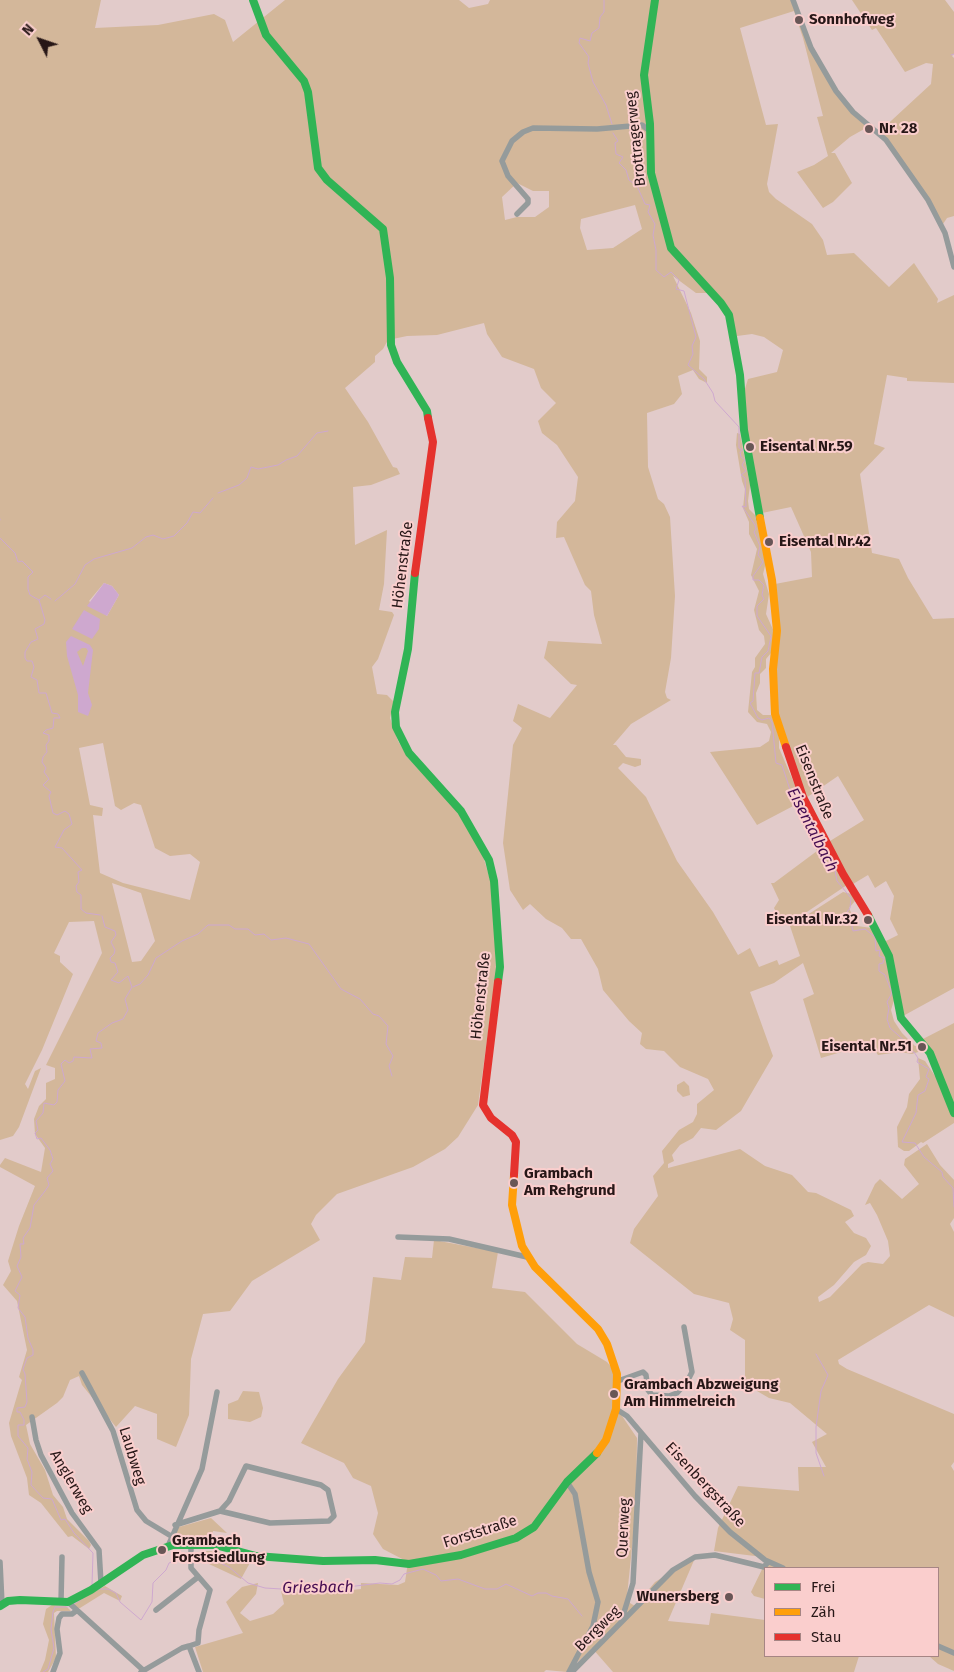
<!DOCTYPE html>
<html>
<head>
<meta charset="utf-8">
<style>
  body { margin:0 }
  #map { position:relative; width:954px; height:1672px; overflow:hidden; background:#e2cbca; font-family:"Fira Sans",sans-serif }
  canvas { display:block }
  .legend { position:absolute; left:764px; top:1567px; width:175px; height:90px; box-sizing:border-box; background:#facecd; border:1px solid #a68584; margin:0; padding:6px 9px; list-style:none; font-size:15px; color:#271717 }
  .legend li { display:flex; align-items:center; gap:10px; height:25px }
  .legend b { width:25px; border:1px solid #a68584 }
  .north { position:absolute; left:15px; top:15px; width:50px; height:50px; -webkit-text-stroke:4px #facecd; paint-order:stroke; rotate:311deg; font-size:14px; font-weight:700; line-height:20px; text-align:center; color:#271717 }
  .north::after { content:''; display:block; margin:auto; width:18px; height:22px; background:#271717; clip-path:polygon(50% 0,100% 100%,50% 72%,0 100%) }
</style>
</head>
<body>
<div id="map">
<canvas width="954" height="1672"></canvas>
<ul class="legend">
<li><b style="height:6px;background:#30b455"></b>Frei</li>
<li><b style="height:6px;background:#ff9f0a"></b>Zäh</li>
<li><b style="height:6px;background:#e5322d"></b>Stau</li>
</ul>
<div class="north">N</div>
</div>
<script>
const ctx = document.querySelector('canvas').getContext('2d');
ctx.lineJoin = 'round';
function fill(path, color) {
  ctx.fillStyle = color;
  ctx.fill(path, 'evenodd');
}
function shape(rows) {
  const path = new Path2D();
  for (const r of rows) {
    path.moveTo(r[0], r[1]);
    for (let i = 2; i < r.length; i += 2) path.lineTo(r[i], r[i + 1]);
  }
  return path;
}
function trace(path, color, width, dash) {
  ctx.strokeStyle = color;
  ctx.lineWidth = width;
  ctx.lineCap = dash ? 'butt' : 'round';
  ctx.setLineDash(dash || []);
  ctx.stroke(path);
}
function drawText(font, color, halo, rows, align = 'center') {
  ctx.font = font + ' "Fira Sans",sans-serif';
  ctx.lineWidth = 4;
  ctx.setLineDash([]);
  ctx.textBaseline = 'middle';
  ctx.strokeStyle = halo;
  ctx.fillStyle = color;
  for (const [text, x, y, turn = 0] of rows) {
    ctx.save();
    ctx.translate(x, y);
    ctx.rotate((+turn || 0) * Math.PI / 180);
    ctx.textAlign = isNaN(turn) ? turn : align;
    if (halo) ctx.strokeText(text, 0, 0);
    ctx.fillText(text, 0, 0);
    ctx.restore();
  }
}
fill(shape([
  [0,0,101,0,95,28,158,25,214,14,225,20,233,42,285,0,459,0,469,8,488,4,490,0,795,0,811,43,837,90,870,129,866,128,850,137,831,153,835,153,852,183,833,202,823,208,797,172,814,165,828,156,817,117,823,116,803,38,794,11,740,28,766,125,778,124,767,184,769,192,776,199,812,224,823,240,827,255,854,253,889,287,914,263,938,299,937,303,954,295,954,383,907,381,907,378,887,375,874,444,885,448,860,474,872,553,899,559,908,578,933,619,954,618,954,988,903,1016,884,942,898,935,890,919,894,896,886,881,875,888,868,875,853,884,846,876,830,841,864,820,838,776,806,798,776,713,775,584,812,577,811,552,791,507,762,513,745,432,744,392,748,379,777,372,783,350,764,337,752,334,737,336,713,293,696,293,673,276,691,313,700,341,699,369,707,377,707,383,699,379,693,370,678,376,682,394,674,404,647,413,648,467,658,499,664,504,670,517,675,596,671,658,665,692,667,698,671,700,631,724,613,745,616,745,626,757,641,759,641,765,635,767,623,763,618,768,646,797,677,861,713,912,738,955,750,948,759,967,777,960,779,965,800,956,790,926,843,892,852,894,855,901,849,908,857,926,872,928,885,952,895,997,891,1010,894,1021,902,1033,915,1046,920,1047,921,1051,912,1054,899,1052,878,1055,872,1046,865,1045,821,1058,803,999,814,994,803,963,774,983,750,992,773,1056,741,1111,716,1130,701,1128,693,1138,680,1145,672,1155,674,1161,668,1164,668,1168,740,1149,765,1166,792,1175,808,1192,816,1193,851,1210,854,1216,845,1222,854,1233,866,1238,871,1246,866,1255,854,1262,834,1285,818,1297,819,1302,830,1297,862,1264,868,1262,883,1264,890,1256,888,1241,877,1215,870,1203,865,1205,875,1184,880,1179,902,1199,919,1184,904,1165,905,1159,927,1144,940,1165,954,1180,954,1218,950,1224,954,1232,954,1317,929,1305,838,1360,839,1364,847,1369,954,1414,954,1462,951,1466,954,1471,954,1671,938,1664,929,1656,938,1656,938,1568,765,1568,765,1599,754,1596,751,1592,767,1559,763,1557,714,1551,718,1528,738,1486,799,1491,798,1467,826,1467,812,1442,827,1434,790,1403,769,1398,745,1384,745,1340,730,1330,733,1319,729,1303,694,1294,630,1243,634,1229,658,1196,653,1176,664,1163,662,1151,679,1130,693,1122,697,1114,697,1104,714,1090,708,1079,680,1067,664,1051,646,1049,640,1044,642,1033,629,1021,603,990,598,969,581,939,571,939,562,928,546,919,530,904,523,910,510,890,503,843,513,745,522,728,513,721,518,704,550,718,577,685,571,684,544,658,548,641,602,644,594,615,591,591,585,585,564,537,556,538,557,522,575,501,578,477,557,445,542,433,538,421,556,403,541,388,534,369,502,357,487,334,484,323,437,335,407,336,388,340,383,349,375,356,375,362,345,388,368,422,393,467,397,468,400,474,371,485,353,487,355,545,387,530,384,584,379,610,392,612,394,615,378,659,372,667,377,694,387,695,394,702,390,718,398,741,408,758,446,798,467,825,483,856,491,883,495,929,496,975,478,1105,458,1137,445,1149,413,1167,337,1194,316,1215,311,1224,320,1240,252,1281,230,1311,203,1314,191,1359,189,1415,176,1447,157,1439,157,1414,135,1406,116,1427,82,1385,79,1376,70,1380,63,1397,57,1403,26,1425,30,1444,45,1470,53,1495,63,1507,67,1519,89,1541,91,1545,89,1549,72,1536,68,1537,41,1503,29,1495,27,1478,11,1436,9,1423,20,1386,22,1380,19,1377,27,1350,17,1301,3,1285,11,1271,8,1261,19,1226,35,1186,0,1167,0,1165,5,1158,41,1172,45,1148,35,1134,34,1119,39,1106,46,1099,46,1083,55,1079,55,1068,46,1065,102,953,94,921,69,922,54,953,60,956,60,962,73,974,42,1050,25,1084,28,1089,35,1071,41,1068,19,1127,13,1136,0,1140],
  [517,183,533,191,549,191,549,207,535,217,517,217,505,220,502,197],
  [635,205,642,229,613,248,587,250,580,228,581,219],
  [104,583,112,586,119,595,107,616,89,601],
  [103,743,115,806,121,810,134,803,141,805,155,848,170,856,190,854,200,862,190,900,123,883,100,873,93,815,102,816,103,808,90,805,79,748],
  [112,883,141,893,155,941,141,961,132,962],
  [852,0,945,0,954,12,954,54,952,56,954,58,954,216,947,218,943,224,879,132,931,84,933,64,926,63,905,72,876,28,872,30],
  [737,433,740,434,750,485,748,501,749,509,755,515,764,549,766,562,763,574,769,594,766,614,775,634,771,653,766,659,766,668,760,674,760,683,756,693,757,710,763,715,771,715,775,723,779,738,779,748,800,797,847,885,792,922,779,918,774,908,779,900,771,883,774,883,817,851,801,821,797,804,757,825,710,752,760,747,769,741,771,732,767,724,757,722,748,712,752,672,755,667,755,658,765,644,764,636,759,630,754,610,759,591,751,575,757,549,749,534,749,522,743,508,745,489,742,481,736,445],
  [954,1023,954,1109,921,1040],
  [918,1058,925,1061,935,1076,937,1076,954,1116,954,1123,923,1143,921,1142,909,1151,904,1151,898,1147,897,1127,907,1107,909,1094,920,1079],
  [684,1081,689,1086,690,1095,683,1097,677,1091,677,1085],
  [434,1240,498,1252,492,1288,525,1292,577,1344,607,1362,613,1369,618,1410,637,1438,636,1509,627,1596,630,1603,635,1606,655,1582,695,1558,668,1621,709,1625,711,1613,765,1620,765,1656,859,1656,854,1672,613,1672,592,1648,567,1672,546,1670,544,1672,203,1672,195,1647,243,1633,226,1602,242,1587,258,1583,256,1594,240,1613,250,1621,273,1614,284,1604,281,1591,323,1593,361,1589,361,1583,398,1585,405,1582,408,1562,383,1549,373,1534,378,1513,371,1486,353,1478,344,1463,301,1443,338,1379,365,1342,373,1277,401,1280,405,1257,432,1258],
  [243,1391,259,1392,263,1408,261,1417,250,1422,228,1419,228,1404,238,1400],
  [211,1518,227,1533,213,1531,212,1538,196,1541,175,1539,173,1534,179,1527],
  [207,1551,221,1552,227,1558,235,1556,252,1559,241,1579,209,1564,201,1555],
  [105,1586,122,1596,120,1601,104,1593,80,1608,75,1608,72,1604],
  [52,1605,66,1606,71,1611,57,1611,54,1613,56,1658,48,1672,40,1672,45,1660,49,1640,43,1624,46,1609]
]), '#d3b79a');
fill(shape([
  [104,583,112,586,119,595,107,616,87,606],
  [84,610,100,619,99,629,92,639,72,629],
  [71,636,90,645,93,650,88,693,92,705,88,716,78,712,78,695,67,656,66,642],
  [82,648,86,648,88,651,83,666,77,652]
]), '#cea8cf');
trace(shape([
  [604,0,604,12,600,17,599,28,592,33,590,41,580,38,579,43,589,57,588,63,593,82,606,105,612,124],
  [951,55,954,54],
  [613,133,618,141,615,143,616,154,623,157,619,163,626,170,629,180,637,186,645,204,650,205,648,212,655,224,653,235,656,250,656,270,664,277,671,272,679,280,676,289,684,291,696,337,692,346,693,354,688,365,704,379,713,393,715,401,739,427,739,448,743,450,740,452,741,457,745,460,742,465,746,471,741,475,745,478,746,507,742,506,755,525,756,529,754,532,760,546,758,555,763,562,753,576,753,580,759,580,764,585,762,595,764,599,757,606,757,616,771,636,768,651,762,657,759,673,755,673,753,701,750,703,758,718,762,720,769,718,772,722,776,763,782,765,792,796,808,818,807,822,824,859,835,870,837,881,851,898,850,908,845,915,851,922,853,931,865,929,875,937,876,951,880,950,879,956,884,958,883,963,879,964,879,971,885,975,892,993,887,1002,889,1008,887,1019,890,1028,906,1042,909,1051,914,1052,918,1058,917,1062,929,1069,926,1077,929,1079,925,1091,918,1095,916,1113,902,1142,915,1143,924,1157,942,1172,943,1177,953,1188,954,1207],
  [218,493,239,485,247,478,251,467,258,469,278,465,286,460,297,456,317,433,328,431],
  [0,519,0,520],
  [0,538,15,553,18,562,22,561,33,572,28,577,28,589,30,595,39,600,45,620,44,624,35,629,38,639,31,642,25,652,25,658,27,661,32,661,34,667,31,677,37,680,39,693,46,693,52,713,58,714,60,718,54,718,53,728,46,730,43,733,49,735,49,741,46,745,47,752,43,757,42,762,46,768,44,772,49,779,43,785,51,792,49,796,53,813,57,815,65,811,69,814,72,824,64,830,55,847,62,848,82,870,78,872,79,882,76,886,77,892,81,895,81,909,86,913,100,915],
  [39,600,45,595,51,599],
  [55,601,75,584,85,565,94,559,132,548,146,537,153,535,163,539,174,536,187,523,193,512,200,513,213,498],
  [133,987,140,984,148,975,156,958,182,941,198,934,208,925,229,925,235,929,248,929,255,935,264,934,271,940,286,938,309,944,341,989,360,999,373,1014,379,1016,388,1026,386,1044,393,1056,389,1066,392,1076],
  [816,1354,828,1375,821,1391,816,1427,816,1453,824,1476],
  [194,1555,201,1554,229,1567,248,1583,265,1588,315,1591,380,1583,392,1584,400,1580,404,1574,423,1569,436,1575,441,1581,458,1579,485,1589,497,1589,506,1584,532,1596,538,1593,546,1593,552,1596,568,1599,582,1616],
  [92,1585,93,1553,74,1533,65,1519,61,1520,52,1499,43,1498,31,1485,32,1472,27,1459,28,1448,18,1436,18,1425,24,1425,24,1420,20,1412,17,1412,17,1408,25,1407,27,1402,25,1374,23,1369,27,1358,33,1355,33,1350,28,1338,25,1317,18,1308,20,1295,15,1291,22,1277,17,1266,21,1257,20,1244,24,1244,23,1238,30,1228,34,1205,45,1191,49,1185,47,1178,53,1171,50,1164,53,1159,50,1150,41,1138,37,1139,35,1133,38,1130,36,1121,43,1113,44,1103,54,1105,57,1102,58,1090,65,1081,61,1064,65,1060,69,1063,73,1061,74,1057,92,1058,90,1049,102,1048,101,1043,96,1041,98,1033,112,1023,123,1019,128,1010,125,999,132,987,128,976,119,983,111,980,118,972,115,963,111,962,110,958,114,954,115,950,111,942,116,935,115,931,105,927,102,916],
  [99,1589,108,1589,116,1593,120,1602,141,1620,152,1602,153,1583,166,1570,169,1563,188,1555],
  [74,1604,85,1597],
  [43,1672,48,1669,54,1648,51,1629,53,1612,55,1607,68,1607]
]), '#cea8cf', 1);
trace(shape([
  [793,0,811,48,836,91,853,112,886,140,928,200,945,233,954,267],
  [517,214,528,203,528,199,508,176,502,161,512,141,523,132,533,128,597,129,642,125,650,131],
  [398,1237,449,1239,527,1257],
  [82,1373,113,1431,137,1510,146,1521,171,1536],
  [618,1381,643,1372,646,1375,648,1390,652,1395,669,1396,677,1393,687,1382,692,1372,684,1327],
  [616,1409,627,1416,695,1496,730,1532,765,1560,783,1568],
  [32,1417,36,1440,41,1455,72,1513,99,1550,101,1583],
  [567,1482,575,1494,589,1572,598,1602,593,1626,569,1672],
  [175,1525,220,1511,229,1501,246,1466,321,1485,328,1490,334,1516,329,1521,270,1523,220,1511],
  [168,1546,202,1469,217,1392],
  [0,1562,2,1604],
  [61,1602,62,1557],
  [68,1602,143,1670],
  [156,1610,198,1577],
  [621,1622,633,1583,641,1433],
  [189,1646,198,1643,199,1630,210,1590,191,1568,191,1545],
  [938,1646,954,1653],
  [53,1672,60,1653,57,1629,59,1618,62,1614,72,1614,76,1611],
  [141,1672,182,1648,189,1646,199,1672],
  [572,1672,673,1570,695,1557,715,1555,764,1567,768,1562]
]), '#959b9b', 5.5);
trace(shape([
  [253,0,266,35,304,81,308,92,318,168,327,180,383,229,390,278,391,345,397,362,427,411,428,418],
  [655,0,644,75,650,124,651,173,671,248,721,303,729,315,740,375,744,430,760,518],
  [415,573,408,649,395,712,396,727,409,753,461,811,489,860,494,881,500,967,498,982],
  [868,915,889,956,901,1018,930,1053,954,1113],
  [0,1606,8,1601,20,1600,68,1602,91,1590,143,1555,173,1545,215,1545,256,1556,323,1561,375,1560,409,1564,461,1555,516,1538,534,1527,567,1482,597,1453]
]), '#30b455', 8);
trace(shape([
  [760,518,772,580,777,631,773,669,775,714,786,747],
  [514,1175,512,1205,522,1246,535,1267,598,1329,607,1344,617,1374,616,1409,606,1440,597,1453]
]), '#ff9f0a', 8);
trace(shape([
  [415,573,433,442,428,418],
  [786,747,803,797,843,874,868,915],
  [498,982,483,1105,491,1118,512,1135,516,1142,514,1175]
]), '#e5322d', 8);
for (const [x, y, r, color] of [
  [799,20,5,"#685656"],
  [869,129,5,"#685656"],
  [750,447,5,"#685656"],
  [769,542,5,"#685656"],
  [868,920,5,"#685656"],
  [922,1047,5,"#685656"],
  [514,1183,5,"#685656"],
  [614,1394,5,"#685656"],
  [162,1550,5,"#685656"],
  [729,1597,5,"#685656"]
]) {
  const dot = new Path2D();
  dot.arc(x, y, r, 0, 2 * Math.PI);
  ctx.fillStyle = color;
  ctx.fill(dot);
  trace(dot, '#facecd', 2);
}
drawText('bold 15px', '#271717', '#facecd', [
  ["Sonnhofweg",809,20],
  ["Nr. 28",879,129],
  ["Eisental Nr.59",760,447],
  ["Eisental Nr.42",779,542],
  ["Eisental Nr.32",858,920,"right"],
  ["Eisental Nr.51",912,1047,"right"],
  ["Grambach",524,1174],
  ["Am Rehgrund",524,1191],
  ["Grambach Abzweigung",624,1385],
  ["Am Himmelreich",624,1402],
  ["Grambach",172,1541],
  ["Forstsiedlung",172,1558],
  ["Wunersberg",719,1597,"right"]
], 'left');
drawText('15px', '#271717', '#facecd', [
  ["Brottragerweg",636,139,-96],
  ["Höhenstraße",403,565,-83],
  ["Eisenstraße",814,782,68],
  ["Höhenstraße",481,996,-84],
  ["Laubweg",132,1456,73],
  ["Anglerweg",71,1482,60],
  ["Eisenbergstraße",705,1485,47],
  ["Querweg",624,1528,-87],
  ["Forststraße",480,1532,-18],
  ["Bergweg",598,1629,-45]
]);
drawText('italic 16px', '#450d52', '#facecd', [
  ["Eisentalbach",812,830,63],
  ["Griesbach",318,1588,-1]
]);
</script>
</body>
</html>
